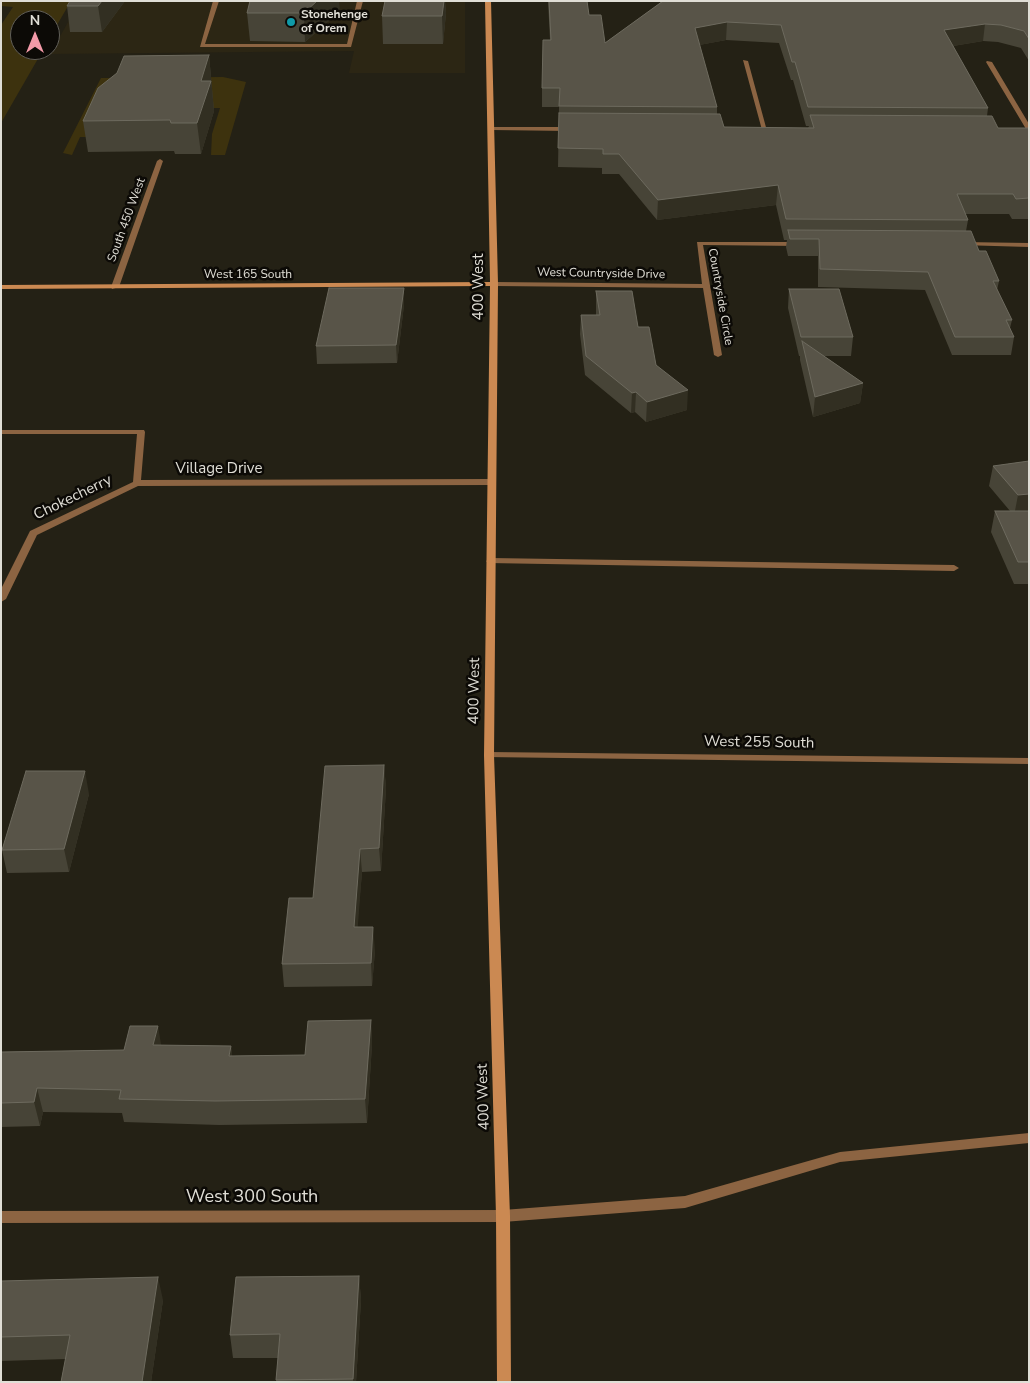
<!DOCTYPE html>
<html>
<head>
<meta charset="utf-8">
<style>
  body { margin:0 }
  #map { position:relative; width:1030px; height:1383px; overflow:hidden; background:#242115; font-family:"Nunito Sans",sans-serif }
  canvas { display:block }
  .frame { position:absolute; inset:0; border:2px solid #e0ded6; pointer-events:none }
  .north { position:absolute; left:10px; top:10px; width:50px; height:50px; box-sizing:border-box; background:#0c0a06; border:1px solid #615f59; border-radius:50%; rotate:0deg; font-size:14px; font-weight:700; line-height:20px; text-align:center; color:#e0ded6 }
  .north::after { content:''; display:block; margin:auto; width:18px; height:22px; background:#f39aa8; clip-path:polygon(50% 0,100% 100%,50% 72%,0 100%) }
</style>
</head>
<body>
<div id="map">
<canvas width="1030" height="1383"></canvas>
<div class="frame"></div>
<div class="north">N</div>
</div>
<script>
const ctx = document.querySelector('canvas').getContext('2d');
ctx.lineJoin = 'round';
function fill(path, color) {
  ctx.fillStyle = color;
  ctx.fill(path, 'evenodd');
}
function shape(rows) {
  const path = new Path2D();
  for (const r of rows) {
    path.moveTo(r[0], r[1]);
    for (let i = 2; i < r.length; i += 2) path.lineTo(r[i], r[i + 1]);
  }
  return path;
}
function trace(path, color, width, dash) {
  ctx.strokeStyle = color;
  ctx.lineWidth = width;
  ctx.lineCap = dash ? 'butt' : 'round';
  ctx.setLineDash(dash || []);
  ctx.stroke(path);
}
function drawText(font, color, halo, rows, align = 'center') {
  ctx.font = font + ' "Nunito Sans",sans-serif';
  ctx.lineWidth = 5;
  ctx.setLineDash([]);
  ctx.textBaseline = 'middle';
  ctx.strokeStyle = halo;
  ctx.fillStyle = color;
  for (const [text, x, y, turn = 0] of rows) {
    ctx.save();
    ctx.translate(x, y);
    ctx.rotate((+turn || 0) * Math.PI / 180);
    ctx.textAlign = isNaN(turn) ? turn : align;
    if (halo) ctx.strokeText(text, 0, 0);
    ctx.fillText(text, 0, 0);
    ctx.restore();
  }
}
fill(shape([
  [80,1,465,1,465,73,349,73,354,51,50,54]
]), '#2c2614');
fill(shape([
  [1,1,71,1,50,37,50,20,20,20,20,50,43,50,1,123,1,25,13,7,1,6],
  [223,77,246,82,225,155,211,155,212,134,220,108,205,108,100,137,80,137,72,155,63,153,101,78]
]), '#3d320e');
fill(shape([
  [213,1,219,1,205,44,347,44,357,1,363,1,351,47,200,47,213,1],
  [1029,1133,1029,1143,840,1162,685,1208,503,1222,498,1220,496,1216,498,1212,503,1210,685,1196,840,1152,1029,1133]
]), '#8c6442');
fill(shape([
  [743,60,748,61,767,131,762,130,743,60],
  [987,61,992,62,1029,124,1029,131,1026,129,986,62,987,61],
  [490,127,570,127,573,129,570,131,492,130,489,128,490,127],
  [160,159,163,161,119,287,112,289,111,287,157,161,160,159],
  [697,242,800,242,803,244,800,246,703,245,722,355,718,357,714,355,703,288,494,286,490,284,494,282,702,284,697,242],
  [962,242,1029,243,1029,247,960,245,959,244,962,242],
  [1,430,144,430,145,432,141,480,492,479,496,482,492,485,138,486,37,535,6,599,1,602,1,589,30,531,133,482,137,434,1,434,1,430],
  [491,558,954,565,959,568,954,571,488,563,486,561,491,558],
  [489,752,1029,758,1029,764,485,757,484,755,485,753,489,752],
  [503,1210,508,1212,510,1216,508,1220,503,1222,1,1223,1,1211,503,1210]
]), '#8c6442');
fill(shape([
  [485,1,491,1,498,284,494,755,510,1216,511,1382,497,1382,496,1216,484,755,490,286,1,289,1,285,490,282,485,1]
]), '#cb8952');
fill(shape([
  [125,1,102,32,70,32,67,6],
  [385,1,445,1,446,13,443,44,383,44,382,16],
  [548,1,587,1,589,15,605,43,663,1,1029,1,1029,61,1021,48,998,42,983,41,953,46,988,108,987,116,998,128,1029,128,1029,219,1012,219,1009,214,965,214,968,220,966,231,999,281,997,290,1012,320,1010,328,1014,337,1011,355,952,355,925,290,818,287,818,256,788,256,786,247,787,240,784,240,776,205,657,220,619,174,602,174,602,168,558,167,559,107,542,107,542,88,550,40],
  [726,40,779,43,791,80,793,80,806,126,809,126,808,128,724,127,717,114,717,107,699,45],
  [340,11,305,42,250,41,247,13],
  [209,55,214,111,201,154,175,154,174,151,88,152,83,121],
  [404,288,404,305,397,363,317,364,316,346],
  [789,289,853,337,851,356,824,356,863,383,860,403,813,417,800,360,800,356,799,356,788,308],
  [596,291,638,327,656,365,687,410,646,422,635,412,631,413,585,375,580,334,581,315,596,315],
  [1029,461,1029,584,1014,584,991,532,995,511,1010,511,989,486,993,466],
  [384,765,386,788,381,871,362,872,357,927,375,950,372,986,284,987,282,964,313,898],
  [89,794,69,872,7,873,2,850],
  [371,1020,372,1044,367,1123,219,1125,124,1122,122,1113,43,1112,40,1126,1,1127,1,1052,124,1050,161,1045,231,1046,232,1056,305,1055],
  [359,1276,361,1300,356,1382,276,1382,278,1358,233,1358,230,1335],
  [1,1281,163,1300,151,1382,61,1382,66,1359,1,1361]
]), '#474437');
fill(shape([
  [102,1,125,1,102,32,98,6],
  [317,1,339,1,340,11,305,42,304,13],
  [444,1,445,1,446,13,443,44,442,16],
  [727,22,726,40,694,46,695,28],
  [985,24,983,41,941,48,944,30],
  [209,55,214,111,201,154,197,123,201,81],
  [778,185,776,205,657,220,658,200],
  [404,288,404,305,397,363,396,345],
  [863,383,860,403,813,417,815,397],
  [688,390,687,410,646,422,647,402],
  [636,392,635,412,631,413,632,393],
  [1029,494,1029,514,1014,516,1018,495],
  [384,765,386,788,381,871,379,848],
  [85,771,89,794,69,872,64,849],
  [360,849,362,872,356,950,354,927],
  [373,927,375,950,372,986,371,963],
  [371,1020,372,1044,367,1123,365,1099],
  [158,1026,162,1050,153,1045],
  [231,1046,234,1070,229,1056],
  [37,1088,43,1112,40,1126,34,1102],
  [359,1276,361,1300,356,1382,353,1382],
  [158,1277,163,1300,151,1382,142,1382]
]), '#322f22');
const building = shape([
  [70,1,102,1,98,6,67,6,70,1],
  [250,1,317,1,304,13,247,13,250,1],
  [385,1,444,1,442,16,382,16,385,1],
  [549,1,587,1,589,15,601,15,605,43,663,1,1029,1,1029,39,1024,31,1001,25,985,24,944,30,988,108,808,107,795,62,792,62,781,25,727,22,695,28,717,107,559,106,560,88,542,88,543,40,551,40,549,1],
  [209,55,201,81,211,81,197,123,171,123,170,120,83,121,98,88,117,73,124,56,209,55],
  [559,113,720,114,724,127,814,128,810,115,992,116,998,128,1029,128,1029,198,1016,199,1013,194,957,194,968,220,786,219,778,185,658,200,619,154,603,154,603,149,558,148,559,113],
  [788,230,971,231,979,251,986,251,999,281,993,281,1012,320,1006,320,1014,337,955,337,928,272,820,269,819,239,790,239,788,230],
  [329,288,404,288,396,345,316,346,329,288],
  [789,289,839,289,853,337,801,337,789,289],
  [596,291,632,291,638,327,649,327,656,365,688,390,647,402,636,392,632,393,586,356,581,315,600,315,596,291],
  [802,341,863,383,815,397,802,341],
  [1029,461,1029,494,1018,495,993,466,1029,461],
  [995,511,1029,511,1029,562,1018,562,995,511],
  [384,765,379,848,360,849,354,927,373,927,371,963,282,964,289,898,313,898,325,766,384,765],
  [26,771,85,771,64,849,2,850,26,771],
  [371,1020,365,1099,215,1101,119,1099,121,1090,37,1088,34,1102,1,1103,1,1052,124,1050,130,1026,158,1026,153,1045,231,1046,229,1056,305,1055,308,1021,371,1020],
  [359,1276,353,1379,276,1380,280,1334,230,1335,236,1277,359,1276],
  [158,1277,142,1382,61,1382,70,1335,1,1337,1,1281,158,1277]
]);
fill(building, '#585448');
trace(building, '#6d6a5e', 1);
for (const [x, y, r, color] of [
  [291,22,5,"#0f9aa8"]
]) {
  const dot = new Path2D();
  dot.arc(x, y, r, 0, 2 * Math.PI);
  ctx.fillStyle = color;
  ctx.fill(dot);
  trace(dot, '#0c0a06', 2);
}
drawText('bold 12px', '#e0ded6', '#0c0a06', [
  ["Stonehenge",301,15],
  ["of Orem",301,29]
], 'left');
drawText('12px', '#e0ded6', '#0c0a06', [
  ["South 450 West",127,220,-70],
  ["West Countryside Drive",601,274,1],
  ["West 165 South",248,275],
  ["Countryside Circle",720,297,80]
]);
drawText('15px', '#e0ded6', '#0c0a06', [
  ["400 West",479,287,-90],
  ["Village Drive",219,469],
  ["Chokecherry",73,498,-26],
  ["400 West",475,691,-89],
  ["West 255 South",759,743,1],
  ["400 West",484,1097,-92]
]);
drawText('18px', '#e0ded6', '#0c0a06', [
  ["West 300 South",252,1198]
]);
</script>
</body>
</html>
